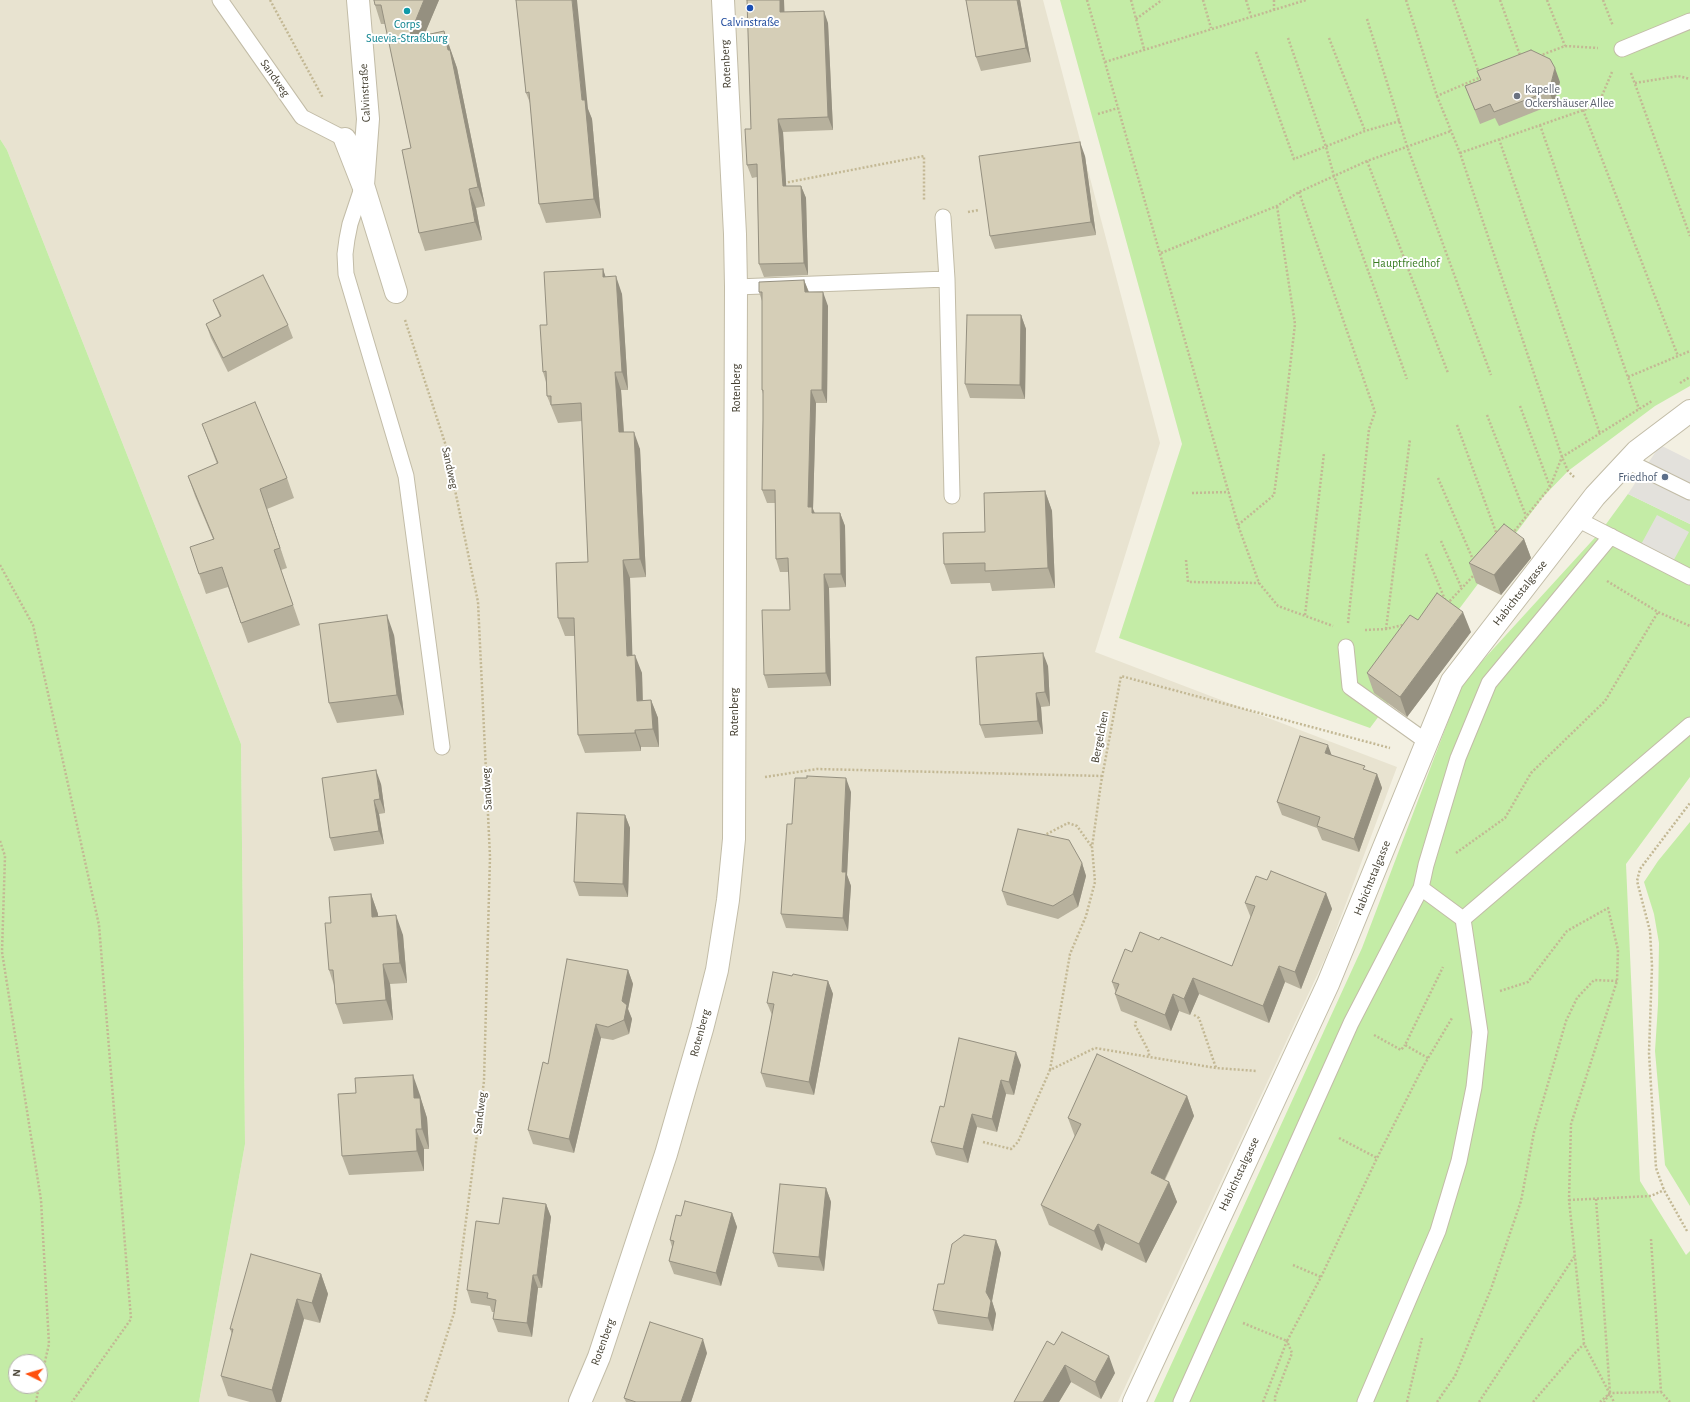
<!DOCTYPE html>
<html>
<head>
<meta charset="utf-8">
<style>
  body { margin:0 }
  #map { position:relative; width:1690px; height:1402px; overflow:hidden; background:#f3f0e2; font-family:"Alegreya Sans",sans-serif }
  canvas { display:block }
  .north { position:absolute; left:8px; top:1354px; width:40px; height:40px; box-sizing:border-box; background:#fff; border:1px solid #b5b3ad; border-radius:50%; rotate:275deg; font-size:11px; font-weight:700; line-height:16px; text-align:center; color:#454032 }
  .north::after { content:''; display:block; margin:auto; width:14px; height:18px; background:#ff500e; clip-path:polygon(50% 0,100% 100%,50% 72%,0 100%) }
</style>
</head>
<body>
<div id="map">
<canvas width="1690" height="1402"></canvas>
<div class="north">N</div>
</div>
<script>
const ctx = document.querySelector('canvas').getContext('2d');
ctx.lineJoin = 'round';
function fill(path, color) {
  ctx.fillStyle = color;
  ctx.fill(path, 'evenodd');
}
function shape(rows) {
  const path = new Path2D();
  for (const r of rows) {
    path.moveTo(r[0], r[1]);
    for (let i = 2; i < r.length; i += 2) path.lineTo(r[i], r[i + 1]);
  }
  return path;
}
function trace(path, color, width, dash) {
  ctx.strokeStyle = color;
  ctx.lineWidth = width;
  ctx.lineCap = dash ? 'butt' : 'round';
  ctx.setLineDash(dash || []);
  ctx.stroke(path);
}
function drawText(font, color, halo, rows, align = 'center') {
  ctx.font = font + ' "Alegreya Sans",sans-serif';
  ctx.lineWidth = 4;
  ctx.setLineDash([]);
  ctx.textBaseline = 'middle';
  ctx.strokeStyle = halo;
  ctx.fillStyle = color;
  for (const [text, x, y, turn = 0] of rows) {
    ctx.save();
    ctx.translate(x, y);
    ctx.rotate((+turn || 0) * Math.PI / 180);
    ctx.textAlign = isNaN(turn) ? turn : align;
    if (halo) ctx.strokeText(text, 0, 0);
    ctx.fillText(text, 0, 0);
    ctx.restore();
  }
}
fill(shape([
  [0,0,1043,0,1160,443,1095,652,1397,767,1327,954,1118,1402,199,1402,245,1144,241,744,7,150,0,139]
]), '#e8e3d0');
fill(shape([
  [1060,0,1690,0,1690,386,1655,406,1568,471,1543,497,1370,728,1119,638,1182,444],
  [0,139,7,150,241,744,245,1144,199,1402,0,1402],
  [16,1362,40,1362,40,1386,16,1386],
  [1628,494,1690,524,1690,777,1626,864,1640,1181,1686,1255,1690,1251,1690,1402,1154,1402,1362,948,1463,682,1601,531],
  [1690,822,1690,1206,1665,1165,1655,1051,1658,1005,1659,943,1654,914,1644,882,1658,861]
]), '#c4eca6');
fill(shape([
  [1660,445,1690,460,1690,524,1628,494],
  [1657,515,1689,532,1670,567,1638,550]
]), '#e3e1dc');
const service = shape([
  [220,0,302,117,345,139],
  [1622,49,1690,21],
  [363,185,350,224,347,239,345,254,346,274,406,476,442,747],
  [943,217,947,279],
  [736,287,947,279,952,496],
  [1627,461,1690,492],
  [1577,519,1690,577],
  [1346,647,1350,687,1427,742],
  [1463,919,1690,725],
  [1181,1402,1351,1023,1421,888,1426,865,1458,758,1489,683,1611,536],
  [1365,1402,1438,1231,1459,1161,1474,1087,1480,1032,1463,919,1421,888]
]);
const minor = shape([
  [358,0,368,119,363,185],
  [345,139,363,185,396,292],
  [1134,1402,1328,984,1452,681,1595,496,1637,451,1690,411]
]);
const tertiary = shape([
  [580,1402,599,1357,666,1154,702,1029,717,970,728,900,734,839,736,287,735,234,723,0]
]);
trace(service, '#c2bca7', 17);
trace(minor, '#c2bca7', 24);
trace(tertiary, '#c2bca7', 24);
trace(shape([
  [270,0,323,98],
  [1087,0,1238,525,1259,583,1278,606,1333,626],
  [1131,0,1144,49],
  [1203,0,1211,28],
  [1246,0,1251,16],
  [1274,0,1274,10],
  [1406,0,1437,96,1481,77],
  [1453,0,1479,73],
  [1500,0,1521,58],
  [1547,0,1565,46],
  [1603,0,1613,26],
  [1136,19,1162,0],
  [1367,19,1407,146,1491,375],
  [1288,38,1326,147,1334,176,1407,379],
  [1329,38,1365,131],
  [1256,52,1294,159,1365,131,1400,121],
  [1539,56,1565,46,1598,48],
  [1105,62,1306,0],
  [1631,73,1690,236],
  [1635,83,1678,76,1690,79],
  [1437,96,1460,153,1562,457,1568,471,1574,477],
  [1583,110,1678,356],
  [1098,114,1118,108],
  [1540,125,1639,409],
  [1499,139,1600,434],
  [1460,153,1598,105,1612,72],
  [1367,161,1448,373],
  [784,183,924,156,924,201],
  [1299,192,1375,412,1369,429,1348,623],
  [968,212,979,210],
  [1161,253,1277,206,1299,192,1367,161,1451,131],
  [405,320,446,446,478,602,490,857,484,1081,454,1313,425,1402],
  [1628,377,1690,351],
  [1680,383,1690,377],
  [1520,406,1550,487],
  [1487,415,1526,516],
  [1457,425,1497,535],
  [1438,478,1474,562],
  [1192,493,1229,492],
  [1238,525,1274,495,1284,419,1295,324,1277,206],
  [1512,534,1550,487,1562,457,1652,401],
  [1441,541,1462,589],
  [1426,554,1446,602],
  [1186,560,1188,582,1259,583],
  [0,565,33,625,99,925,131,1319,72,1402],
  [1607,581,1658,612,1690,626],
  [1447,604,1475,574],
  [1305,615,1324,453],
  [1386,629,1410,439],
  [1365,630,1386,629,1403,625],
  [765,777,817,769,1102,776],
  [1043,836,1068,823,1077,826,1092,847],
  [0,841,5,856,2,952,41,1200,49,1344,40,1383],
  [1456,853,1505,818,1531,773,1605,701,1658,612],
  [1500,991,1528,982,1567,931,1608,908,1618,950,1617,981,1571,1124,1569,1200,1584,1344,1614,1402],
  [1194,1015,1199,1018,1216,1068],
  [1136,1021,1135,1025,1149,1052,1149,1057],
  [1374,1035,1401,1050,1405,1045],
  [1428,1058,1405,1045,1443,967],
  [1050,1070,1070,954,1086,916,1095,882,1092,847,1101,783,1121,676,1390,748],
  [1339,1138,1377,1158],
  [983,1142,1011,1149,1018,1142,1050,1070,1095,1048,1216,1068,1257,1071],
  [1596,1199,1610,1393,1604,1402],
  [1569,1200,1651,1196,1664,1190],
  [1687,1231,1664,1190,1656,1168,1649,1053,1652,966,1650,931,1637,881,1640,869,1690,803],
  [1651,1239,1661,1392],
  [1293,1265,1321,1277],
  [1243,1323,1287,1341,1321,1277,1377,1158,1424,1065,1452,1018],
  [36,1402,39,1386],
  [1263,1402,1287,1341,1292,1353,1275,1397,1275,1402],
  [1407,1402,1422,1338],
  [1437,1402,1455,1376,1491,1289,1521,1201,1534,1132,1566,1021,1577,998,1594,980,1617,981],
  [1479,1402,1574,1257],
  [1533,1402,1576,1352,1584,1344],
  [1600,1402,1610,1393,1661,1392,1670,1402]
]), '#c3b894', 2.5, [2, 2]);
trace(service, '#fff', 15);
trace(minor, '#fff', 22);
trace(tertiary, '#fff', 22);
fill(shape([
  [439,0,424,35,444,31,457,68,485,206,476,208,482,240,425,251,419,233,411,148,385,24,381,24,375,5],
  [516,0,588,109,592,119,601,218,546,223,539,204,530,103,526,93],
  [747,0,784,0,784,12,828,23,833,130,783,132,786,186,801,186,806,198,808,275,764,277,759,264,757,177,752,178,747,165,751,129],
  [966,0,1020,0,1031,62,981,71,976,57],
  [1477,71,1560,82,1554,104,1499,126,1495,118,1480,124,1465,86,1481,80],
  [1085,156,1096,235,995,249,990,236],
  [603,269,605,277,622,294,628,390,621,390,624,432,640,449,646,577,630,578,632,656,642,673,643,700,651,700,658,718,659,747,641,747,641,751,585,753,578,735,575,636,565,636,558,618,588,562,582,421,558,423,547,396,546,382,543,372,547,325],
  [804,280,809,292,828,306,827,403,816,403,813,509,815,513,840,513,845,526,846,587,829,588,831,686,768,688,764,675,790,610,789,572,780,572,776,559,775,503,767,503,762,490,763,420,763,394,762,390,762,301,759,292],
  [213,300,288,325,293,338,228,372,211,338,206,324,220,317],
  [1021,315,1026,329,1025,399,970,398,965,384],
  [202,424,287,478,294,498,267,509,287,568,281,570,300,625,248,643,228,587,206,594,199,574,213,539,195,496,188,476,217,464],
  [1045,491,1052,511,1055,588,992,591,990,583,951,584,944,564,985,532],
  [1524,539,1531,558,1501,595,1476,583,1469,563],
  [1418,620,1471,632,1407,717,1374,693,1367,673],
  [394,635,404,715,337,723,329,703],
  [1048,666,1050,706,1041,707,1043,734,985,738,980,725],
  [1331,755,1366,770,1377,774,1382,788,1359,852,1322,840,1317,828,1282,815,1277,802],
  [381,784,385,813,379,814,384,844,334,851,330,838],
  [851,792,847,875,851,886,848,931,786,928,781,914],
  [625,815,630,828,628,897,579,896,574,882],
  [1082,863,1086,876,1078,907,1058,919,1007,905,1002,891],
  [1267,880,1326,893,1332,909,1301,989,1285,982,1269,1023,1199,994,1190,1015,1179,1011,1171,1031,1121,1011,1115,994,1116,993,1112,982,1159,940,1232,966,1251,918,1245,903],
  [371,894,378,914,378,916,403,935,407,983,390,984,393,1020,343,1024,336,1004,334,985,329,970,331,923],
  [628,970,633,984,628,1009,632,1019,629,1034,613,1040,601,1038,574,1153,533,1144,528,1130,548,1064],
  [792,976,828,981,833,994,814,1095,766,1087,761,1073,772,1015,767,1003],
  [1021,1065,1014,1095,1006,1094,997,1132,977,1127,968,1163,936,1155,931,1142,944,1107],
  [420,1095,421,1099,427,1118,429,1149,424,1149,424,1171,349,1175,342,1156],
  [1187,1096,1194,1116,1165,1180,1169,1182,1177,1202,1146,1263,1105,1243,1102,1251,1049,1225,1041,1205,1075,1137,1068,1118],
  [826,1188,831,1202,824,1271,778,1267,773,1253],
  [546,1204,551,1217,542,1288,538,1288,532,1337,498,1332,493,1319,494,1312,492,1312,490,1306,471,1303,467,1290,499,1224],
  [732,1213,737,1227,721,1286,674,1274,669,1261,672,1247,670,1240,681,1216],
  [996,1240,1001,1253,992,1301,996,1314,993,1331,938,1324,933,1310,944,1284],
  [321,1274,328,1294,320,1323,304,1319,281,1402,250,1402,228,1396,221,1376,232,1334,230,1329],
  [1054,1345,1115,1373,1101,1399,1071,1382,1059,1402,1014,1402],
  [707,1353,691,1402,626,1402,624,1398]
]), '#b7b19d');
fill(shape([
  [424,0,439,0,415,57,408,39],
  [572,0,577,0,588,109,592,119,601,218,594,199,582,100],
  [780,0,784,0,785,25,780,12],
  [1017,0,1020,0,1031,62,1026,48],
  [824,11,828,23,833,130,828,117],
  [444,31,457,68,485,206,478,187],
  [1555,68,1560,82,1554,104,1549,91],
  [778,119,783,132,787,199,783,186],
  [1080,142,1085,156,1096,235,1091,222],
  [801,186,806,198,808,275,804,263],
  [469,189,476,208,482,240,475,222],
  [603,269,609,287,603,277],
  [616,276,622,294,628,390,622,372],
  [804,280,809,293,805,292],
  [823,292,828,306,827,403,822,390],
  [1021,315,1026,329,1025,399,1020,385],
  [615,372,621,390,625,450,619,432],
  [811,390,816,403,813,509,817,520,817,527,808,507],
  [634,432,640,449,646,577,640,559],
  [260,489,267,509,287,568,280,548],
  [1045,491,1052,511,1055,588,1048,568],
  [840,513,845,526,846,587,841,574],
  [1524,539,1531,558,1501,595,1494,575],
  [623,560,630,578,633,673,627,656],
  [824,574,829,588,831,686,826,673],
  [1463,612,1471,632,1407,717,1400,697],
  [387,615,394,635,404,715,397,695],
  [1043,653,1048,666,1050,706,1045,692],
  [635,655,642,673,643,718,637,701],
  [1036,693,1041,707,1043,734,1038,721],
  [651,700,658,718,659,747,653,729],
  [635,730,641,747,641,751,635,733],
  [1328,745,1333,759,1325,753],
  [376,770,381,784,385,813,380,799],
  [1377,774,1382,788,1359,852,1354,839],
  [846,778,851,792,847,875,851,886,848,931,843,918,842,872],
  [374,800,379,814,384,844,379,831],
  [625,815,630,828,628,897,623,884],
  [1082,863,1086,876,1078,907,1073,894],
  [1326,893,1332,909,1301,989,1295,972],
  [371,894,378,914,379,937,372,917],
  [396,915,403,935,407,983,400,963],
  [383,964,390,984,393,1020,386,1000],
  [1279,966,1285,982,1269,1023,1263,1006],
  [628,970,633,984,628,1009,632,1019,629,1034,624,1020,622,1001],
  [1193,978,1199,994,1190,1015,1184,999],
  [828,981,833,994,814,1095,809,1082],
  [1173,994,1179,1011,1171,1031,1165,1015],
  [596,1024,601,1038,574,1153,569,1139],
  [1016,1052,1021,1065,1014,1095,1009,1082],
  [413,1075,420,1095,421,1099,427,1118,429,1149,422,1129,414,1098],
  [1001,1080,1006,1094,997,1132,992,1119],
  [1187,1096,1194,1116,1158,1193,1151,1173],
  [972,1114,977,1127,968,1163,963,1149],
  [416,1129,424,1149,424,1171,417,1151],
  [1169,1182,1177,1202,1146,1263,1139,1244],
  [826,1188,831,1202,824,1271,819,1257],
  [546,1204,551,1217,542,1288,537,1275],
  [732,1213,737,1227,721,1286,716,1273],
  [1098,1224,1105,1243,1102,1251,1094,1231],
  [996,1240,1001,1253,992,1301,996,1314,993,1331,988,1318,986,1292],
  [321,1274,328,1294,320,1323,312,1303],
  [533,1275,538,1288,532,1337,527,1323],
  [297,1299,304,1319,281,1402,276,1402,272,1390],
  [703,1339,707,1353,691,1402,681,1402],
  [1109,1356,1115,1373,1101,1399,1095,1382],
  [1065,1365,1071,1382,1059,1402,1043,1402]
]), '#959080');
const building = shape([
  [374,0,424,0,408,39,444,31,448,50,450,50,478,187,469,189,475,222,419,233,402,150,411,148,381,5,375,5,374,0],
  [516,0,572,0,582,100,585,100,594,199,539,204,529,92,526,93,516,0],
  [747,0,780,0,780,12,824,11,828,117,778,119,783,186,801,186,804,263,759,264,757,164,747,165,745,129,751,129,747,0],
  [966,0,1017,0,1026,48,976,57,966,0],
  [1531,50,1550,59,1555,68,1549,91,1494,112,1490,104,1475,110,1465,86,1481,80,1477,71,1531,50],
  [1080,142,1091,222,990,236,979,156,1080,142],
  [603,269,603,277,616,276,622,372,615,372,619,432,634,432,640,559,623,560,627,656,635,655,637,701,651,700,653,729,635,730,635,733,578,735,574,618,558,618,556,563,588,562,581,403,551,405,551,396,547,396,546,371,543,372,540,325,547,325,544,272,603,269],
  [263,275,288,325,223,358,206,324,221,316,213,300,263,275],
  [804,280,805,292,823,292,822,390,811,390,808,507,812,507,812,513,840,513,841,574,824,574,826,673,764,675,762,610,790,610,788,558,776,559,775,490,762,490,763,420,763,390,762,390,762,292,759,292,759,282,804,280],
  [967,315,1021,315,1020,385,965,384,967,315],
  [255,402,287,478,260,489,280,548,274,550,293,605,241,623,222,567,199,574,190,547,214,539,188,476,218,463,202,424,255,402],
  [1045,491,1048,568,985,571,985,563,944,564,943,533,985,532,984,493,1045,491],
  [1504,524,1524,539,1494,575,1469,563,1504,524],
  [1437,593,1463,612,1400,697,1367,673,1410,615,1418,620,1437,593],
  [387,615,397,695,329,703,319,624,387,615],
  [1043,653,1045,692,1036,693,1038,721,980,725,976,657,1043,653],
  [1300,736,1328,745,1325,753,1365,766,1363,769,1377,774,1354,839,1317,826,1320,817,1277,802,1300,736],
  [376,770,380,799,374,800,379,831,330,838,322,778,376,770],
  [807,776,846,778,842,872,846,872,843,918,781,914,787,824,792,824,795,778,807,778,807,776],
  [577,813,625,815,623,884,574,882,577,813],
  [1018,829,1069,840,1082,863,1073,894,1053,906,1002,891,1018,829],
  [1271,871,1326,893,1295,972,1279,966,1263,1006,1193,978,1184,999,1173,994,1165,1015,1115,994,1119,984,1112,982,1125,949,1132,952,1140,932,1159,940,1161,937,1232,966,1255,906,1245,903,1256,876,1267,880,1271,871],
  [371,894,372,917,396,915,400,963,383,964,386,1000,336,1004,333,970,329,970,325,923,331,923,329,897,371,894],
  [567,959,628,970,622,1001,627,1005,624,1020,608,1027,596,1024,569,1139,528,1130,543,1062,548,1064,567,959],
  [773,972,792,976,793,974,828,981,809,1082,761,1073,774,1004,767,1003,773,972],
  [959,1038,1016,1052,1009,1082,1001,1080,992,1119,972,1114,963,1149,931,1142,940,1106,944,1107,959,1038],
  [1097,1054,1187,1096,1151,1173,1169,1182,1139,1244,1098,1224,1094,1231,1041,1205,1081,1124,1068,1118,1097,1054],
  [413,1075,414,1098,420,1098,422,1129,416,1129,417,1151,342,1156,338,1094,356,1093,355,1078,413,1075],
  [780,1184,826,1188,819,1257,773,1253,780,1184],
  [503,1198,546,1204,537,1275,533,1275,527,1323,493,1319,496,1300,487,1298,488,1293,467,1290,476,1221,499,1224,503,1198],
  [685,1201,732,1213,716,1273,669,1261,674,1241,670,1240,676,1215,681,1216,685,1201],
  [964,1235,996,1240,986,1292,991,1301,988,1318,933,1310,938,1284,944,1284,952,1244,964,1235],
  [251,1254,321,1274,312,1303,297,1299,272,1390,221,1376,233,1329,230,1329,251,1254],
  [650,1322,703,1339,681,1402,636,1402,624,1398,650,1322],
  [1062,1332,1109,1356,1095,1382,1065,1365,1043,1402,1014,1402,1047,1341,1054,1345,1062,1332]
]);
fill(building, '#d5ceb7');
trace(building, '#959080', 1);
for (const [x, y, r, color] of [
  [750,8,4,"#1a4fb4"],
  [407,11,4,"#0f9aa8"],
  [1517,96,4,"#6b7280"],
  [1665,477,4,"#5c6f8a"]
]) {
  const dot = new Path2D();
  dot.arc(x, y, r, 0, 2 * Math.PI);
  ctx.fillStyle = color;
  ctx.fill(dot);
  trace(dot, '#fff', 1.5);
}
drawText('12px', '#164399', '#fff', [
  ["Calvinstraße",750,22]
]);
drawText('12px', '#0d838f', '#fff', [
  ["Corps",407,24],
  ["Suevia-Straßburg",407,38]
]);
drawText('12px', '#454032', '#fff', [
  ["Rotenberg",726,64,-93],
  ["Sandweg",275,78,55],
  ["Calvinstraße",365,93,-93],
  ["Rotenberg",736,388,-90],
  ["Sandweg",450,468,78],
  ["Habichtstalgasse",1520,593,-52],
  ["Rotenberg",734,712,-90],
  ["Bergelchen",1100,737,-79],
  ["Sandweg",487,789,-93],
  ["Habichtstalgasse",1372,878,-68],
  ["Rotenberg",700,1033,-75],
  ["Sandweg",480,1113,-83],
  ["Habichtstalgasse",1239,1174,-65],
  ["Rotenberg",603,1342,-70]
]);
drawText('12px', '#5b616d', '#fff', [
  ["Kapelle",1525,89],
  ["Ockershäuser Allee",1525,103]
], 'left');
drawText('12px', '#387c21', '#fff', [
  ["Hauptfriedhof",1406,263]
]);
drawText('12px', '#4e5e75', '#fff', [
  ["Friedhof",1657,477]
], 'right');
</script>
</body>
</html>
